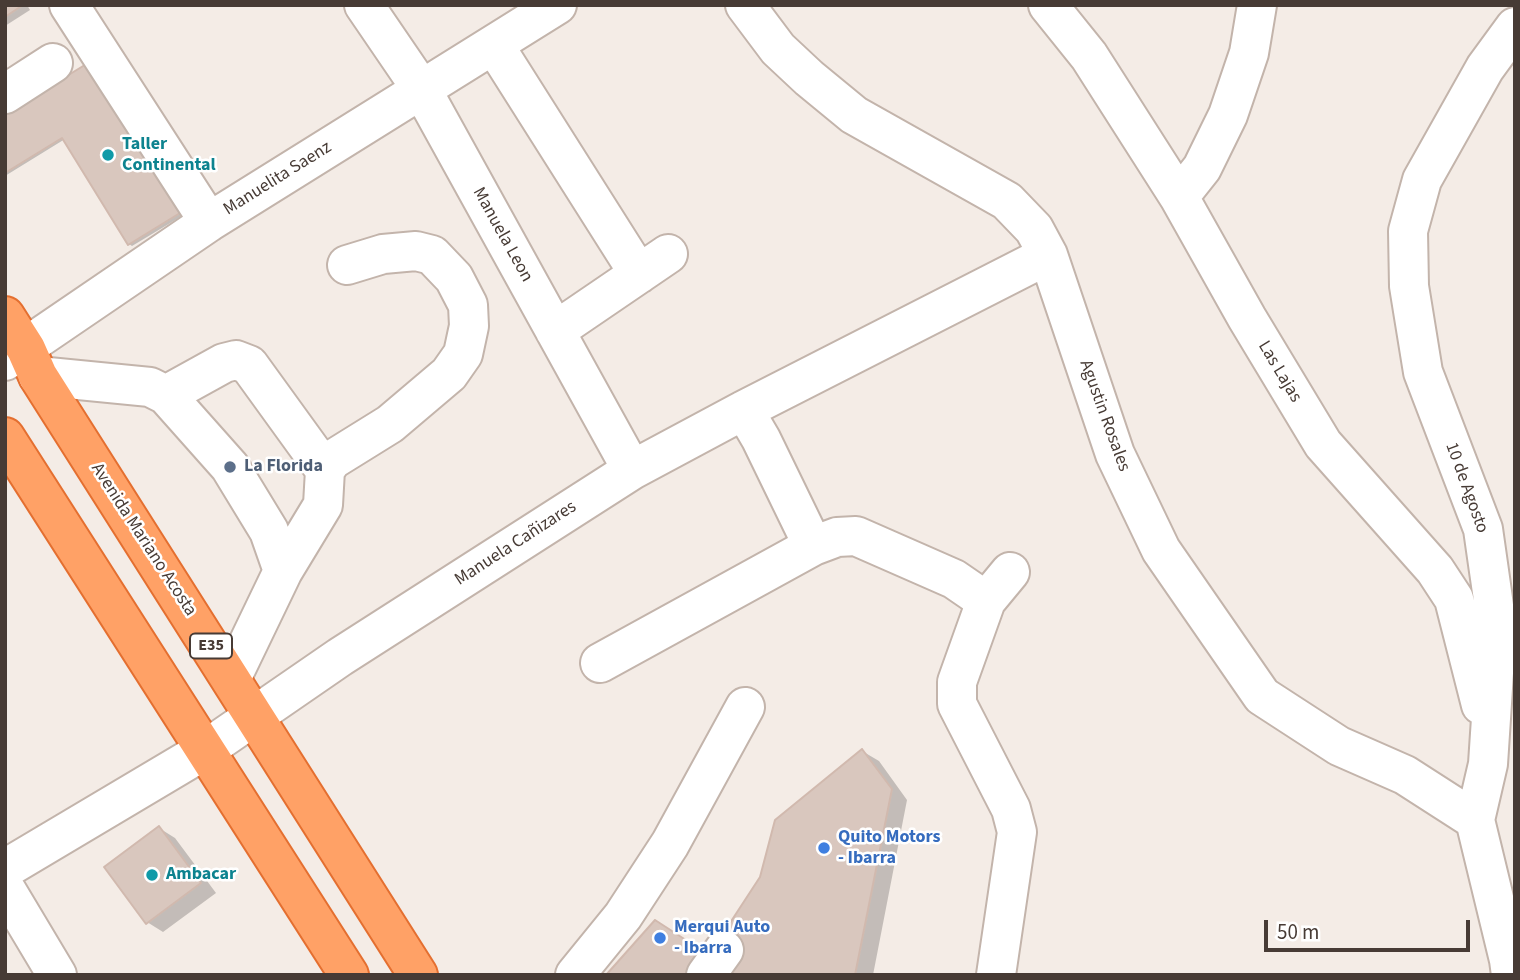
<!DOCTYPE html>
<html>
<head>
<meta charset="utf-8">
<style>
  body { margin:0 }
  #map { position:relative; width:1520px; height:980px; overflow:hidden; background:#f4ece6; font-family:"Source Sans 3",sans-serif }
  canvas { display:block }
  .frame { position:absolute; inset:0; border:7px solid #473b35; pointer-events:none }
  .scale { position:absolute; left:1264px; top:920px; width:206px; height:32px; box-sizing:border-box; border:4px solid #473b35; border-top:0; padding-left:9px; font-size:21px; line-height:24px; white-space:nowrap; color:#473b35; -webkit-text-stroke:5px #fff; paint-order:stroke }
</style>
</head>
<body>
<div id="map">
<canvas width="1520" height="980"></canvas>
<div class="frame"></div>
<div class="scale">50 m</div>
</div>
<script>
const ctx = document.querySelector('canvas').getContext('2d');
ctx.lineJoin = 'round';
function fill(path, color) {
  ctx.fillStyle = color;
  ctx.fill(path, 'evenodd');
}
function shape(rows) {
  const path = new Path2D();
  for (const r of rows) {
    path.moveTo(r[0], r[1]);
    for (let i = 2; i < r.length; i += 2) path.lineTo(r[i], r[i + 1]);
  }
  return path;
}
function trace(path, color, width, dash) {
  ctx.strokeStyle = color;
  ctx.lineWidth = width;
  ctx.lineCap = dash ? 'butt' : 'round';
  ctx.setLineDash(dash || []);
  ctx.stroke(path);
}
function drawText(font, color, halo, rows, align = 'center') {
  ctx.font = font + ' "Source Sans 3",sans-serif';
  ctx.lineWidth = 5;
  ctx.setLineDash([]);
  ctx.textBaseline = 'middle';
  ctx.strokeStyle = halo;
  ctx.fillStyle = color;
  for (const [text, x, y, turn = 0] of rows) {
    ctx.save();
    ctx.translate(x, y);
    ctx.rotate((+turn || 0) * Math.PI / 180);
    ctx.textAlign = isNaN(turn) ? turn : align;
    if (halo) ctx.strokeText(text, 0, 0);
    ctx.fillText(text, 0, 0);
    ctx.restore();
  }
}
fill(shape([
  [5,5,27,5,30,10,5,26],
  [88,65,182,216,132,246,129,244,65,139,5,176,5,116],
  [862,751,879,761,907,800,873,975,609,975,710,957],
  [159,828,175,838,216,893,163,932,147,922]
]), '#0003');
const building = shape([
  [5,5,23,5,5,17,5,5],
  [88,63,180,213,128,245,62,138,5,173,5,114,88,63],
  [862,749,892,789,855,975,696,975,760,877,775,820,862,749],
  [159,826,201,883,146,924,104,867,159,826],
  [655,920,709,955,696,975,606,975,655,920]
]);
fill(building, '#d9c7be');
trace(building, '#d1b9ae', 2);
const minor = shape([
  [69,5,209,222],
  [364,5,422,90,632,470],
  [745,5,778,49,809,78,854,115,1007,201,1034,229,1048,255,1115,454,1161,550,1262,696,1339,746,1405,775,1475,820],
  [1048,5,1089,56,1179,197,1247,318,1323,444,1435,570,1454,599,1481,705],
  [494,45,639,274],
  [5,94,53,63],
  [1179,197,1202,168,1228,115,1249,53,1257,5],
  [555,331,668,254],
  [5,361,209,222,557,5],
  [38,376,150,387,166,395,230,467,269,531,283,571,231,679],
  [166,395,224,363,236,360,249,365,325,470],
  [744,410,761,439,813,546],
  [283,571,323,505,325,470,332,460,390,424,449,374,463,354,469,326,468,305,454,278,432,255,416,251,383,254,347,265],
  [600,663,813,546,837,537,856,536,954,579,986,601],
  [5,869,205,750,340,657,632,470,744,410,1048,255],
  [5,888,57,975],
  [575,975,623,916,670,844,745,707],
  [706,975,724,950],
  [996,975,1017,832,1011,809,957,704,957,682,986,601,1010,572],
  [1511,975,1509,960,1475,820,1488,764,1497,627,1483,529,1423,372,1409,286,1408,231,1422,180,1485,68,1515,27]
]);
const highway = shape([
  [5,316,26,349,38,376,418,975],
  [5,437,349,975]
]);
trace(minor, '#c3b4ab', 42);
trace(highway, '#e46f30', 42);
trace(minor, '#fff', 38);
trace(highway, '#ffa166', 38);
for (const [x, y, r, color] of [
  [108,155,7,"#0f9aa8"],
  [230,467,7,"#5c6f8a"],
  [824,848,7,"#3f7fe0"],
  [152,875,7,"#0f9aa8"],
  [660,938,7,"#3f7fe0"]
]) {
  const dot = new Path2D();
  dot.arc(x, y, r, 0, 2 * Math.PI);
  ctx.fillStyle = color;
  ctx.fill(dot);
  trace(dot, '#fff', 2.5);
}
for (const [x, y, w] of [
  [211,646,42]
]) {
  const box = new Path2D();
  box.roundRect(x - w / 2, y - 12.5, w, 25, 5);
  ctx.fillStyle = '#fff';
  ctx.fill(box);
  trace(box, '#473b35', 2);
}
drawText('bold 16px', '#473b35', null, [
  ["E35",211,646]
]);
drawText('bold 18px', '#0d838f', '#fff', [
  ["Taller",122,145],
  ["Continental",122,166],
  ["Ambacar",166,875]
], 'left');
drawText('18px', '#473b35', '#fff', [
  ["Manuelita Saenz",278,179,-32],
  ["Manuela Leon",502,235,61],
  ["Las Lajas",1279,372,59],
  ["Agustin Rosales",1104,416,70],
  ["10 de Agosto",1466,488,70],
  ["Avenida Mariano Acosta",143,540,57],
  ["Manuela Cañizares",516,544,-33]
]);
drawText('bold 18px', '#4e5e75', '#fff', [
  ["La Florida",244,467]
], 'left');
drawText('bold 18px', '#366cbe', '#fff', [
  ["Quito Motors",838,838],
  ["- Ibarra",838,859],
  ["Merqui Auto",674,928],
  ["- Ibarra",674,949]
], 'left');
</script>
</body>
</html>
